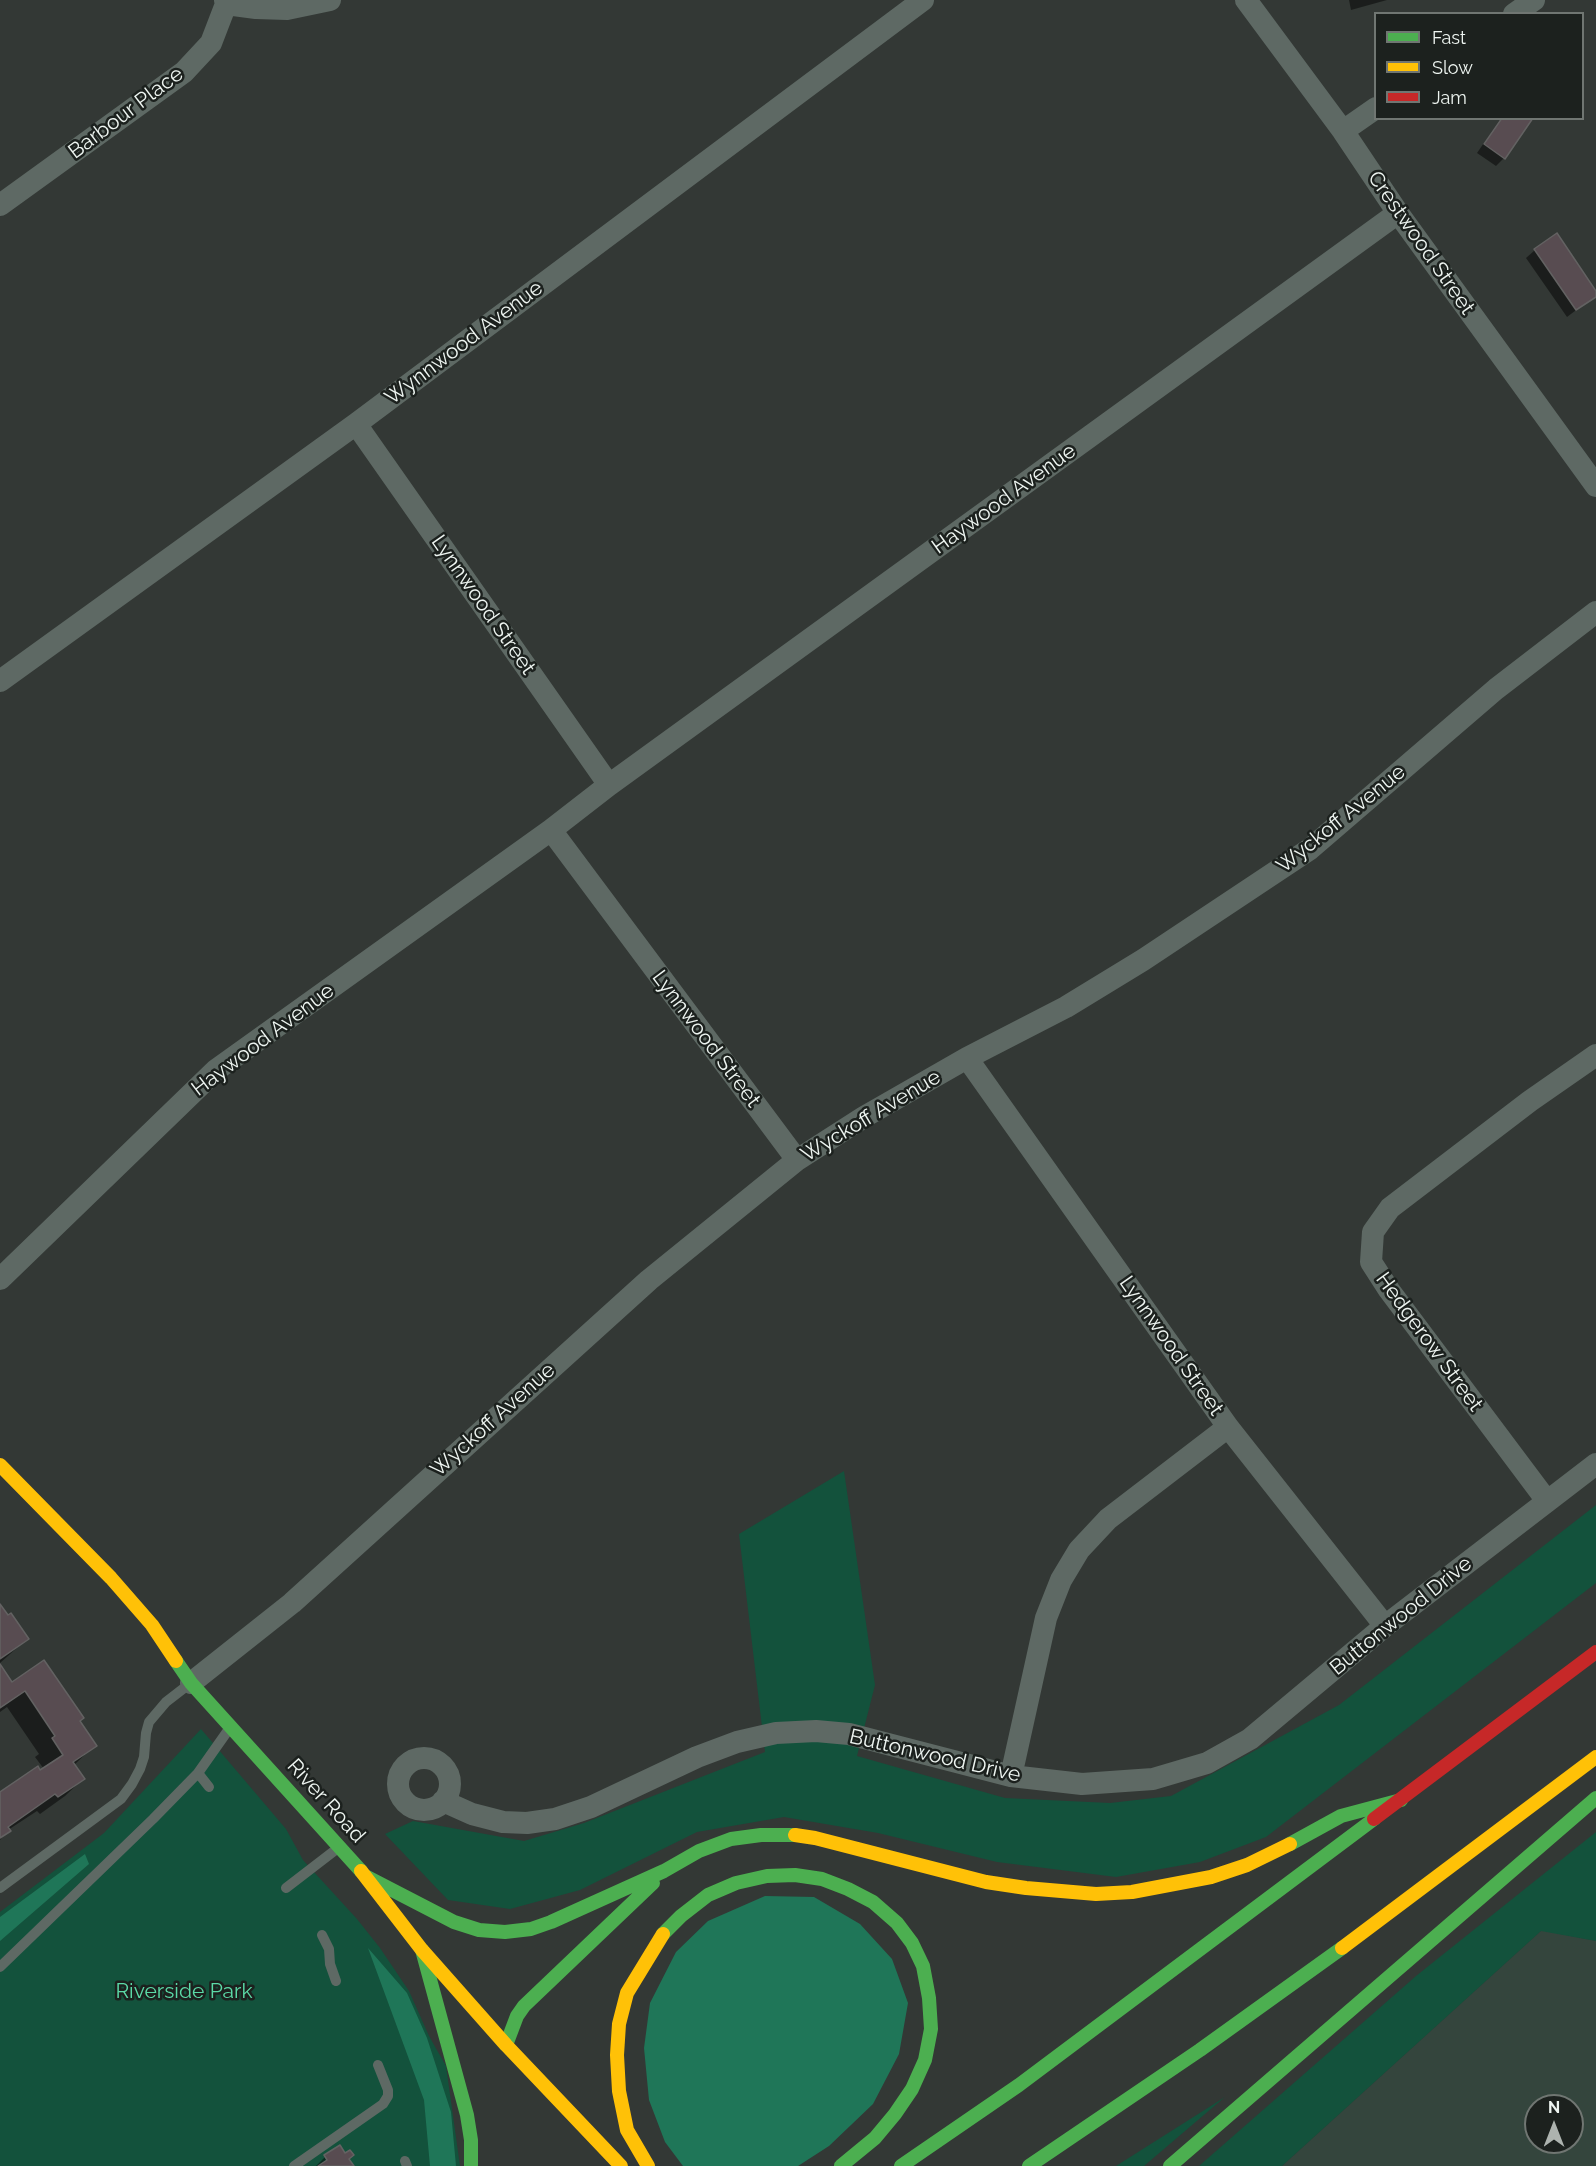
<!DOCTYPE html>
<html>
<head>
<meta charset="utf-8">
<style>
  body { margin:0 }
  #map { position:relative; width:1596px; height:2166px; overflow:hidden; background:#333835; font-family:Raleway,sans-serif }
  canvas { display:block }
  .legend { position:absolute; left:1374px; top:12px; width:210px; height:108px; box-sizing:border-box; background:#1c211e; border:2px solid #707672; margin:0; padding:8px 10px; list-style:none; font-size:18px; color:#eef5f1 }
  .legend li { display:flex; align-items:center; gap:12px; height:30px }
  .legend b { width:30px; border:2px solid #707672 }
  .north { position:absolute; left:1524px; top:2094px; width:60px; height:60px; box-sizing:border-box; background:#1c211e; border:2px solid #707672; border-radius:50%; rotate:0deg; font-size:16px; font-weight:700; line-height:24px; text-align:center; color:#eef5f1 }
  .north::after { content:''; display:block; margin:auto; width:21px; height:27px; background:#adb3af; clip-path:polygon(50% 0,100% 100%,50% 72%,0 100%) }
</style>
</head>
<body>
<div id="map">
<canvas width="1596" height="2166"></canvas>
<ul class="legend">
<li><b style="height:8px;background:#4caf50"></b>Fast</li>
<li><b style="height:8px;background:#ffc107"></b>Slow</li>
<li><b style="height:8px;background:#c62828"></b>Jam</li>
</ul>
<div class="north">N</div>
</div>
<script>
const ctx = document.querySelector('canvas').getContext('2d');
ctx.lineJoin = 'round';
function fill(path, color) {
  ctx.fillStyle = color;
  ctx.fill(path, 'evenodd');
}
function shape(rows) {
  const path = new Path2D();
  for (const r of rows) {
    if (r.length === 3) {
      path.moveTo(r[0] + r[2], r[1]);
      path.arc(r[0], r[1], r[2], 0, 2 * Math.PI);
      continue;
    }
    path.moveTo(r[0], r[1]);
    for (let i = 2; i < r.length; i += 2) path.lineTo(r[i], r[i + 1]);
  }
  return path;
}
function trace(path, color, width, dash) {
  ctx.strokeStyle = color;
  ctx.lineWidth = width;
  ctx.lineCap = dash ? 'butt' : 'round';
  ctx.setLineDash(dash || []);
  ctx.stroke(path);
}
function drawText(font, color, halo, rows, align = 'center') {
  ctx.font = font + ' Raleway,sans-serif';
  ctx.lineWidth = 5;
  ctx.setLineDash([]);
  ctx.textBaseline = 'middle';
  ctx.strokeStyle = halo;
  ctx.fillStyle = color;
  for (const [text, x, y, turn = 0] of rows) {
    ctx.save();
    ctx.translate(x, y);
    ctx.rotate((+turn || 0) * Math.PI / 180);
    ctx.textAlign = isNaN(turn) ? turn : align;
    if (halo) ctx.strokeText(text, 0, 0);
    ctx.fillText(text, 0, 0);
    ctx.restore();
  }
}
fill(shape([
  [1542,1930,1596,1941,1596,2166,1282,2166],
  [1536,2106,1572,2106,1572,2142,1536,2142]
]), '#34453d');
fill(shape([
  [844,1471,875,1685,857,1756,1005,1798,1110,1803,1171,1796,1339,1705,1596,1505,1596,1583,1266,1837,1200,1862,1116,1877,997,1862,878,1833,784,1817,697,1832,580,1890,510,1909,448,1900,385,1834,413,1821,524,1841,584,1823,765,1752,739,1534],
  [201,1729,286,1829,303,1860,357,1919,380,1948,409,1991,429,2036,446,2066,460,2166,0,2166,0,1912,104,1833],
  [1596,1832,1596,1941,1541,1931,1282,2166,1199,2166,1416,1976],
  [1225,2097,1144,2166,1116,2166]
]), '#13523c');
fill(shape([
  [85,1854,89,1864,0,1941,0,1917],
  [765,1896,814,1897,860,1924,892,1959,908,2003,899,2054,873,2104,829,2146,798,2166,683,2166,665,2142,649,2100,644,2048,650,2003,676,1952,708,1921],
  [368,1948,407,1993,427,2038,451,2112,456,2166,430,2166,424,2100]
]), '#1f7658');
fill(shape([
  [1349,0,1387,0,1351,10],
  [1501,118,1532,118,1504,158,1496,166,1477,153],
  [1535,250,1596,293,1596,295,1567,317,1526,258],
  [0,1606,27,1639,0,1663],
  [44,1662,95,1745,73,1766,83,1779,65,1796,40,1814,37,1811,8,1830,0,1840,0,1793,44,1769,35,1757,39,1754,7,1707,0,1712,0,1666,12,1684],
  [345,2155,353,2166,316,2166,325,2157]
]), '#0007');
const building = shape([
  [1502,118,1533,118,1505,159,1484,144,1502,118],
  [1557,233,1596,291,1596,297,1576,310,1534,249,1557,233],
  [0,1604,8,1615,11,1613,29,1639,0,1659,0,1604],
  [44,1660,84,1718,80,1721,97,1746,73,1762,85,1779,58,1797,55,1794,8,1827,11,1831,0,1838,0,1792,38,1766,40,1770,63,1755,52,1738,55,1736,25,1691,0,1708,0,1664,12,1682,44,1660],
  [340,2145,345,2153,350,2150,354,2155,349,2159,354,2166,318,2166,327,2160,324,2155,340,2145]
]);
fill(building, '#584c51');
trace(building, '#636262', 1.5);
trace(shape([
  [198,1773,209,1787],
  [0,1888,121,1799,132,1784,140,1769,144,1757,146,1733,149,1722,166,1702,188,1685],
  [286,1888,338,1848],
  [322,1935,329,1949,330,1964,336,1981],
  [0,1967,153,1819,198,1773,229,1729],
  [405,2161,407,2166],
  [294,2166,383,2104,388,2096,388,2090,378,2065]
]), '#5e6964', 10);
trace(shape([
  [1246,0,1343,131,1398,213,1596,486],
  [226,4,256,8,287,9,330,0],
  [1514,14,1534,0],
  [1343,131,1376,108],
  [0,205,184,72,211,43,226,4,225,0],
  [356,424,609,785],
  [0,681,356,424,923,0],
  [551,830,797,1160],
  [967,1058,1228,1427,1385,1626],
  [0,1279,216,1070,551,830,609,785,1398,213],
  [1547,1501,1389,1290,1371,1262,1373,1232,1390,1208,1530,1101,1596,1055],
  [191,1683,292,1603,649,1280,797,1160,864,1117,967,1058,1066,1007,1143,960,1310,849,1496,689,1596,612],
  [424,1784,26],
  [1011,1776,1046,1618,1061,1580,1079,1550,1108,1519,1228,1427],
  [443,1801,472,1814,503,1822,527,1823,555,1819,591,1807,697,1757,737,1742,776,1733,816,1731,849,1734,1011,1776,1082,1784,1153,1779,1207,1763,1250,1739,1385,1626,1596,1464]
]), '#5e6964', 22);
trace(shape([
  [176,1661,191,1683,361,1871],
  [1290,1844,1341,1816,1401,1800],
  [367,1877,454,1922,479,1930,505,1932,531,1929,551,1922,664,1871,699,1851,731,1839,761,1835,795,1835],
  [663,1934,681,1916,708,1895,736,1883,767,1876,795,1875,822,1879,848,1889,873,1902,897,1923,912,1943,923,1966,929,1998,931,2029,925,2060,912,2089,895,2114,875,2138,841,2166],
  [422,1950,467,2115,471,2140,471,2166],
  [506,2045,517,2016,524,2006,653,1883],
  [901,2166,1019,2085,1374,1819],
  [1029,2166,1200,2050,1342,1948],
  [1170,2166,1596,1798]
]), '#4caf50', 14);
trace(shape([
  [0,1465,111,1578,152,1625,176,1661],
  [795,1835,815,1838,986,1882,1026,1888,1096,1894,1132,1892,1211,1877,1247,1865,1290,1844],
  [361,1871,422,1950,506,2045,621,2166],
  [1342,1948,1596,1757],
  [648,2166,627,2130,619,2091,617,2055,619,2024,627,1993,663,1934]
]), '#ffc107', 14);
trace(shape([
  [1374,1819,1596,1652]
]), '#c62828', 14);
drawText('21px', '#eef5f1', '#1c211e', [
  ["Barbour Place",126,113,-37],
  ["Crestwood Street",1421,243,55],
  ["Wynnwood Avenue",464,343,-37],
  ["Haywood Avenue",1004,499,-36],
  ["Lynnwood Street",483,605,55],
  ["Wyckoff Avenue",1341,819,-39],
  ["Lynnwood Street",706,1039,53],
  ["Haywood Avenue",263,1040,-37],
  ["Wyckoff Avenue",871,1116,-31],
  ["Hedgerow Street",1429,1342,54],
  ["Lynnwood Street",1171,1346,55],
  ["Wyckoff Avenue",493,1420,-42],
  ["Buttonwood Drive",1401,1616,-39],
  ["Buttonwood Drive",935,1756,13],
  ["River Road",326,1801,48]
]);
drawText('21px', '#5bdaa7', '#1c211e', [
  ["Riverside Park",184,1992]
]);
</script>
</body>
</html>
